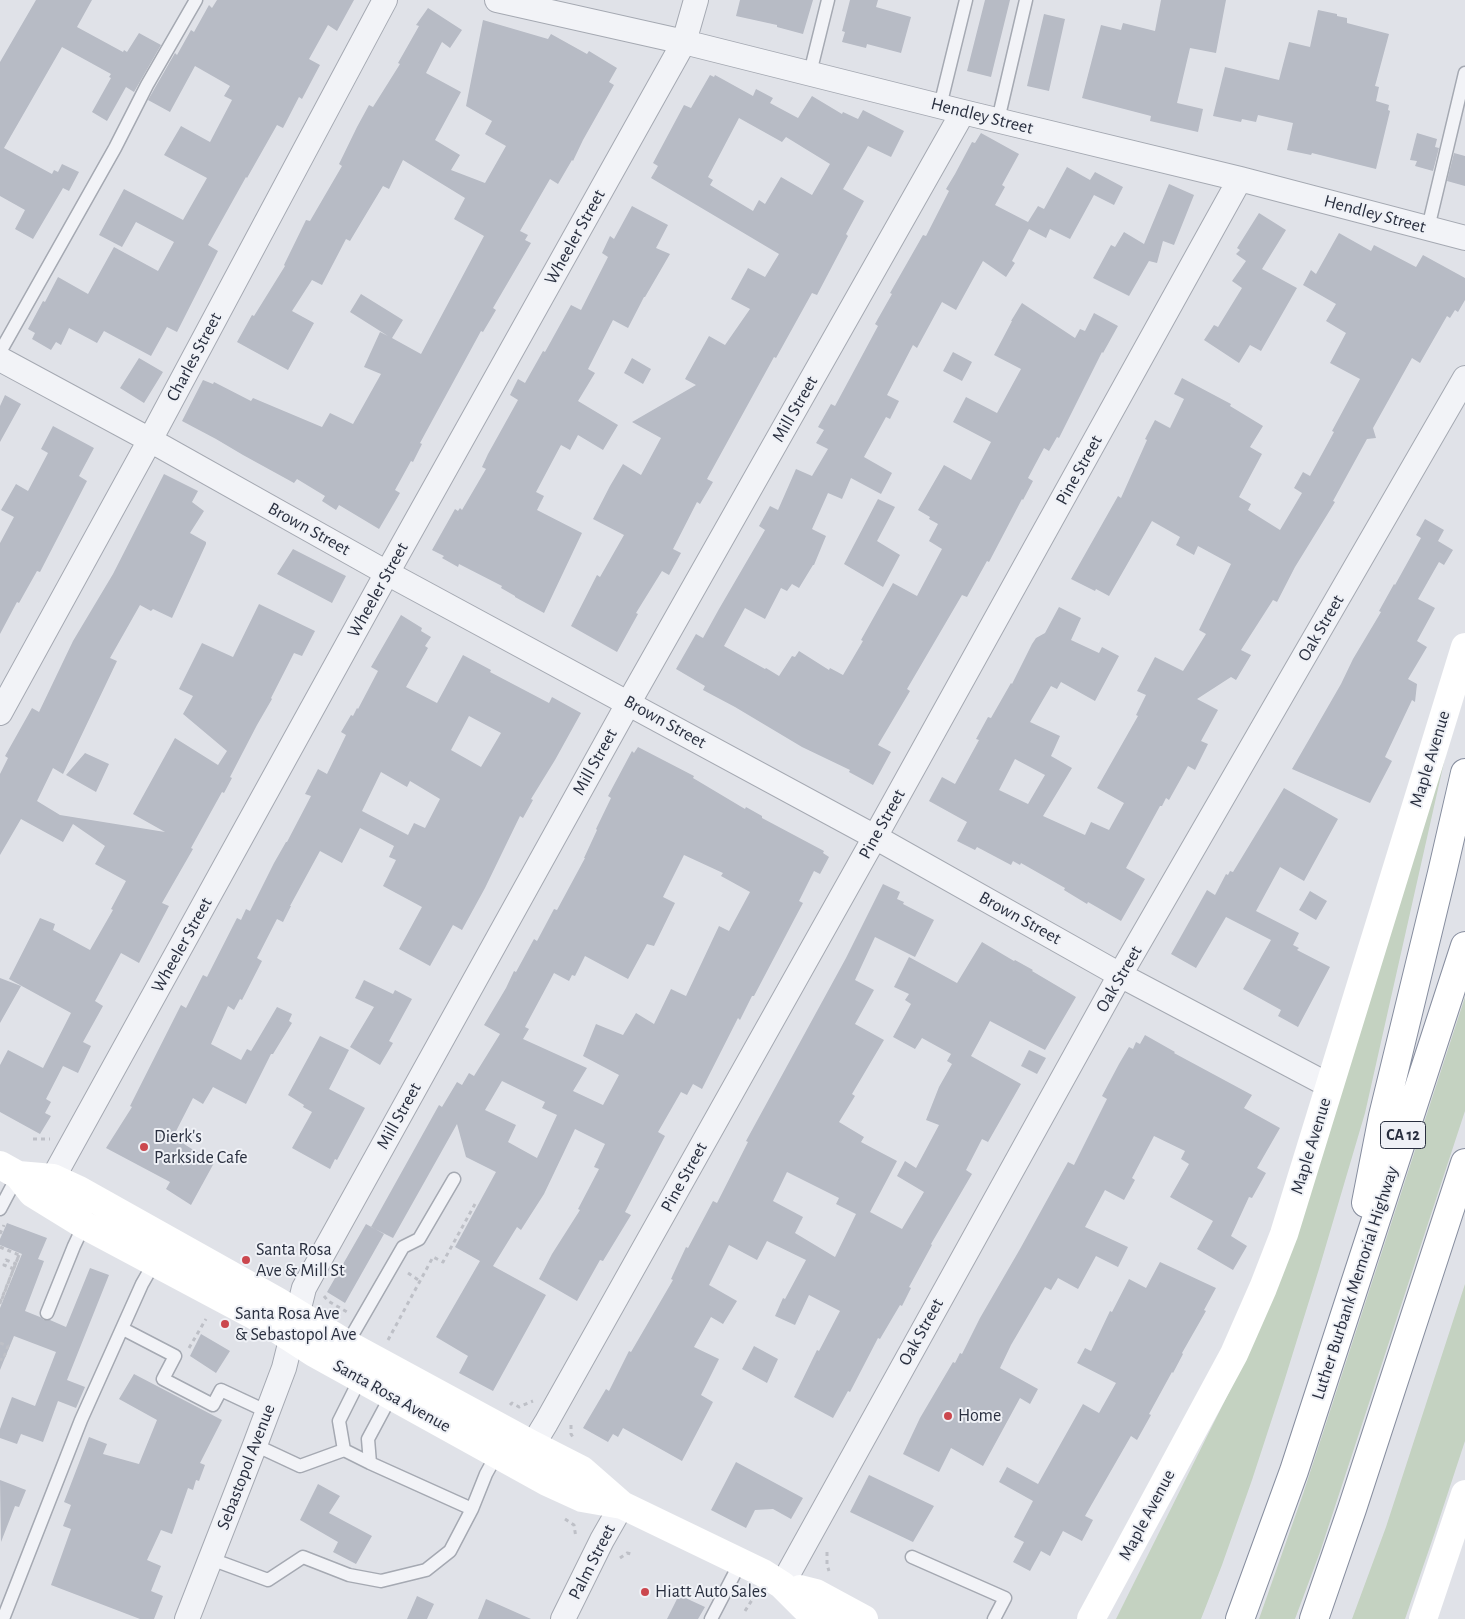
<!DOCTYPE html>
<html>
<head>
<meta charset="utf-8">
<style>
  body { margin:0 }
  canvas { display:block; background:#e0e2e8 }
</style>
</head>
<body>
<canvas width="1465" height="1619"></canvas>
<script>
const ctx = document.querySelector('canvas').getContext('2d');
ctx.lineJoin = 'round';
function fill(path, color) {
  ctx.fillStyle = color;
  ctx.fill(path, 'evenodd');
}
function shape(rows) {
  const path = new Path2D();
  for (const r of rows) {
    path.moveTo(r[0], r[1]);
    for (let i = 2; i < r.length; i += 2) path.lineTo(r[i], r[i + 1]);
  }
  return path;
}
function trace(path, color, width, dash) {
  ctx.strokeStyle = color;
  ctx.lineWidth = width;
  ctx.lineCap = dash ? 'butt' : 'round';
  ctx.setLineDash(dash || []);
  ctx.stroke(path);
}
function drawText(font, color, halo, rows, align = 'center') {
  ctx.font = font + ' "Alegreya Sans",sans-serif';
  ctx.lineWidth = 4;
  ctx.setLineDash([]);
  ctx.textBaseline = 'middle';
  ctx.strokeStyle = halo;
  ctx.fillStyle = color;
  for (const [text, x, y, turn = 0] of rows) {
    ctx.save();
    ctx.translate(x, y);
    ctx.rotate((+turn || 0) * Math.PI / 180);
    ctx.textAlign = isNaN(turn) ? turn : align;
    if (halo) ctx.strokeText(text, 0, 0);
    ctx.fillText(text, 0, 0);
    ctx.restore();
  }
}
fill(shape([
  [1465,669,1365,1113,1319,1269,1283,1385,1252,1480,1222,1565,1201,1619,1116,1619,1244,1362],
  [1465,997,1465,1111,1320,1552,1295,1619,1259,1619,1303,1494],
  [1465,1284,1465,1441,1435,1532,1405,1619,1352,1619,1386,1527]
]), '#c4d2c1');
fill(shape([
  [36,0,92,0,77,27,123,52,124,50,127,52,139,33,161,45,134,92,126,87,107,121,92,112,111,78,109,77,111,74,62,47,4,148,52,174,54,170,58,172,62,164,79,172,69,191,63,188,33,239,15,229,25,210,0,196,0,62],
  [217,0,354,0,337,31,328,25,309,59,320,65,302,99,299,97,283,128,277,125,247,178,246,177,208,245,218,251,177,332,167,327,151,356,104,331,97,343,69,328,61,345,56,342,51,350,32,339,35,333,28,329,43,301,45,302,58,277,88,294,114,247,158,271,174,242,136,222,122,247,99,235,124,189,183,220,207,178,164,155,181,126,210,142,232,100,224,96,230,86,195,66,170,112,148,100,175,53,177,55,191,30,194,32,209,5,212,8],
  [740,0,813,0,803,34,777,27,777,25,736,16],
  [850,0,878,0,876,7,911,17,901,53,867,44,866,48,842,42,845,32,842,31],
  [985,0,1010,0,991,77,967,71],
  [1161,0,1226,0,1216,53,1190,48,1177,103,1203,109,1198,132,1150,121,1151,116,1082,98,1101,25,1121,30,1123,23,1155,31],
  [428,8,462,30,450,48,442,42,426,73,461,92,435,140,460,155,451,170,485,183,506,146,485,134,492,121,466,106,483,20,548,39,551,34,587,54,589,51,617,68,609,82,614,85,583,140,573,161,572,160,558,184,550,179,520,231,528,235,525,240,531,243,493,308,496,310,483,332,481,331,420,443,422,444,413,462,411,461,395,490,400,493,379,529,339,505,336,510,322,501,325,496,297,479,294,483,243,455,216,439,182,421,203,380,213,384,214,382,251,401,253,398,322,427,330,413,353,424,381,374,364,367,380,332,388,336,350,312,361,294,403,320,392,338,421,354,484,236,454,219,465,198,403,160,389,189,383,186,350,241,346,239,322,285,312,280,292,311,314,323,288,370,237,342,252,315,254,316,285,266,284,265,306,220,310,221,342,166,339,164,357,127,369,105,373,107,400,64,398,63,419,26,416,25],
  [1318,10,1337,14,1337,16,1347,18,1347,23,1389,34,1375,86,1379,87,1376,101,1389,105,1388,110,1390,111,1376,169,1312,153,1311,155,1287,150,1293,123,1258,115,1256,122,1242,119,1241,122,1213,116,1225,67,1279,80,1289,42,1310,47],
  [1044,14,1065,19,1049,91,1027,86],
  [710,75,714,77,715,75,753,96,756,89,773,98,770,103,798,118,812,96,842,114,843,112,858,119,863,110,904,131,891,157,868,146,843,189,864,201,846,234,848,236,817,295,812,293,776,358,774,357,707,479,713,482,700,504,697,502,673,549,681,553,669,575,662,571,636,613,638,614,617,652,571,626,597,575,600,577,624,535,593,519,610,486,623,464,641,475,661,438,632,422,696,385,685,379,709,336,725,345,750,309,731,299,748,268,765,277,779,254,651,178,658,166,653,163,684,105,691,108],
  [739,118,782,142,786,137,830,164,812,195,781,177,765,204,759,200,753,211,710,185,713,180,708,177],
  [981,133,1019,154,1002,185,1005,187,995,205,1028,222,1038,206,1044,209,1067,167,1090,180,1095,172,1123,187,1114,205,1094,195,1070,239,1050,229,1046,238,1029,229,1012,261,1015,263,1006,277,983,261,956,310,942,302,917,348,913,345,887,395,899,401,890,419,886,417,864,457,892,473,881,494,851,478,842,499,828,493,812,529,826,536,814,565,813,565,799,588,792,584,787,591,781,588,765,619,745,608,724,646,765,669,766,668,779,676,792,656,795,657,799,651,829,670,830,668,843,675,863,641,861,640,893,583,917,596,942,549,929,541,938,524,929,519,930,517,918,510,944,465,971,480,991,442,953,422,966,397,997,413,1021,369,994,355,1012,321,1011,321,1022,303,1075,338,1080,329,1085,331,1094,313,1118,326,1103,353,1102,352,1059,438,1057,437,1049,451,1044,448,1028,478,1033,481,1023,500,1022,499,989,562,987,561,967,597,962,595,907,689,910,691,878,745,891,752,873,785,849,772,850,770,802,747,735,707,703,690,705,686,676,669,696,634,703,638,719,609,765,530,759,526,770,506,778,510,796,469,812,476,828,449,816,443,824,430,818,427,831,404,835,406,878,326,875,324,892,294,890,293,923,235,926,236,949,191,946,189,955,174,972,142,975,143],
  [1417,133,1437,139,1435,147,1439,148,1433,171,1415,166,1417,161,1410,160],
  [1454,153,1465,156,1465,186,1447,181],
  [1169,184,1194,195,1174,245,1163,241,1157,263,1149,261,1129,296,1093,278,1111,245,1115,247,1124,232,1144,244],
  [632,206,668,225,656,248,670,254,645,297,644,297,628,328,613,320,588,369,595,373,578,401,618,425,603,450,578,435,570,450,561,445,536,492,544,496,537,510,582,533,544,613,515,597,515,596,501,588,502,586,459,564,458,567,442,558,444,556,432,550,455,509,458,511,460,508,462,510,486,469,482,467,488,454,518,400,510,395,518,379,525,383,543,351,545,352,571,305,581,310,608,257,602,253,610,236,614,239],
  [1259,213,1286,230,1262,269,1297,288,1261,351,1250,345,1239,363,1204,340,1214,325,1218,327,1242,288,1232,281,1246,261,1236,254,1240,250,1237,248],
  [1339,233,1371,251,1374,245,1416,267,1423,255,1465,278,1465,300,1458,312,1455,310,1450,318,1447,316,1420,363,1412,358,1373,428,1376,438,1367,439,1333,501,1335,502,1295,567,1277,602,1273,600,1241,650,1251,655,1236,680,1231,677,1197,699,1218,710,1201,741,1208,744,1195,770,1188,766,1169,800,1166,798,1162,806,1160,806,1126,868,1145,879,1121,921,1088,902,1087,904,1064,890,1065,888,1021,863,1020,865,1013,861,1011,865,977,847,975,850,957,841,967,822,929,801,942,777,955,784,979,740,976,739,988,717,991,718,1011,683,1012,684,1032,644,1036,638,1045,633,1059,607,1081,618,1071,640,1099,653,1102,647,1119,656,1095,701,1061,682,1057,689,1051,686,1030,722,1060,736,1051,756,1072,768,1043,816,1085,835,1091,822,1109,830,1124,803,1097,788,1138,716,1136,715,1146,695,1137,691,1155,657,1183,671,1206,634,1199,630,1231,564,1198,546,1194,555,1176,545,1180,537,1152,521,1109,596,1096,589,1095,591,1071,579,1118,496,1121,498,1147,440,1145,439,1155,420,1170,428,1184,399,1174,394,1182,378,1231,404,1230,406,1263,426,1250,447,1262,454,1239,497,1251,504,1248,510,1280,530,1302,493,1294,488,1303,472,1310,476,1334,432,1332,431,1360,379,1330,363,1346,333,1326,321,1336,304,1303,285,1311,270,1316,274],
  [1015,759,1045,775,1028,804,999,790],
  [953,352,972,362,962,381,943,371],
  [139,358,163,372,144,403,120,388],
  [632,358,651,369,643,384,624,373],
  [5,395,21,404,0,442,0,406],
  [53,426,94,448,79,476,87,481,40,572,37,571,19,603,17,602,0,634,0,543,14,517,1,510,16,484,28,491,48,453,41,449],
  [164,474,198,491,192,502,204,511,190,533,206,542,206,544,172,618,153,609,151,611,140,605,110,658,117,661,63,774,53,768,37,801,60,815,165,832,133,814,175,738,218,765,227,751,183,714,193,696,179,689,202,643,233,657,259,604,315,631,302,656,294,653,271,698,272,699,257,725,230,777,232,778,224,793,222,792,191,848,193,849,162,903,169,906,139,963,121,953,95,1001,103,1006,83,1042,91,1046,78,1073,63,1066,46,1099,51,1102,45,1113,51,1116,40,1134,0,1112,0,1065,8,1050,43,1068,71,1013,9,979,40,918,55,924,53,930,90,950,113,910,111,909,126,881,95,864,105,846,73,824,63,842,21,819,0,855,0,774,8,758,5,756,32,708,39,712,73,641,113,574],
  [878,499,895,507,877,541,900,555,883,587,844,564],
  [1425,519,1444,530,1438,541,1453,550,1444,565,1439,562,1418,599,1435,608,1417,641,1427,647,1408,679,1417,684,1415,702,1412,700,1385,757,1392,761,1370,803,1292,769,1341,684,1353,659,1381,612,1379,611,1394,584,1395,585,1421,538,1416,535],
  [293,549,346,576,332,603,277,574],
  [401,615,422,628,421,631,431,637,425,646,428,648,406,687,437,703,463,655,491,670,490,672,549,703,552,697,581,713,555,760,531,799,533,800,523,818,520,816,485,888,462,930,453,925,430,966,399,949,422,907,383,886,396,860,389,857,394,846,360,828,342,863,320,851,290,906,291,906,283,922,277,919,257,958,262,961,242,1000,240,999,234,1010,228,1006,211,1044,241,1060,247,1049,251,1051,277,1007,292,1014,289,1021,292,1023,273,1054,271,1054,246,1104,213,1087,203,1104,193,1098,173,1137,214,1163,191,1205,166,1189,170,1182,106,1148,132,1107,130,1106,181,1005,186,1008,203,975,207,977,237,918,241,920,246,909,250,911,274,863,286,842,287,842,311,796,305,794,318,769,327,774,346,735,341,732,351,715,353,716,357,708,358,709,378,671,371,667],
  [469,716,501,733,481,767,451,750],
  [381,772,407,787,410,781,440,799,425,828,414,823,408,835,362,811],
  [638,747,694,776,693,778,745,809,746,807,762,816,762,818,824,851,823,853,829,857,820,874,814,871,799,901,803,903,795,918,754,996,752,996,740,1020,738,1018,702,1089,693,1084,687,1095,681,1092,658,1132,665,1136,625,1212,631,1215,603,1261,600,1260,577,1301,539,1279,552,1254,580,1210,578,1209,599,1169,594,1167,605,1144,575,1129,544,1194,521,1230,517,1227,493,1266,546,1295,493,1391,459,1373,468,1356,436,1337,480,1261,455,1247,496,1172,466,1157,457,1124,393,1238,371,1227,439,1105,442,1107,457,1082,462,1085,469,1073,474,1076,500,1034,484,1025,506,988,514,971,516,972,534,939,537,941,554,909,557,910,585,858,584,858,597,830,596,829,611,798,608,796,632,751,634,753],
  [684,855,723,873,721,876,750,892,729,931,719,926,686,996,671,989,654,1024,636,1013,623,1035,596,1024,583,1056,619,1075,603,1105,573,1091,587,1068,523,1039,529,1029,525,1027,554,973,569,981,572,975,575,976,585,956,628,979,647,944,654,946,675,903,663,897],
  [502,1081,545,1102,542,1108,557,1115,537,1158,508,1142,516,1125,485,1110],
  [85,753,109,764,96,792,66,775],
  [1284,788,1338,819,1304,881,1280,867,1256,911,1299,933,1293,945,1299,948,1297,950,1330,967,1298,1027,1278,1016,1281,1010,1243,989,1271,940,1226,917,1196,968,1171,954,1207,890,1215,895,1226,874,1228,875,1230,871,1233,872],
  [883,884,900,892,897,899,904,902,903,904,934,920,915,957,875,937,855,980,874,990,855,1024,884,1040,852,1094,855,1096,839,1122,864,1137,861,1142,897,1161,870,1212,902,1229,924,1192,897,1176,905,1161,916,1168,939,1125,926,1120,939,1087,952,1064,947,1061,951,1054,922,1038,915,1049,893,1037,911,1004,905,1000,909,994,894,987,909,957,957,983,982,942,1014,961,1015,960,1033,970,1032,971,1076,997,1045,1050,990,1021,971,1056,1021,1084,988,1142,982,1139,966,1170,972,1174,931,1244,932,1245,909,1287,911,1288,902,1306,900,1305,880,1339,878,1338,850,1392,848,1391,833,1418,794,1397,817,1350,819,1351,840,1311,809,1295,795,1325,775,1316,783,1298,785,1299,806,1260,767,1241,757,1260,729,1245,709,1285,737,1301,723,1324,711,1317,694,1347,719,1359,701,1395,713,1402,682,1461,623,1428,618,1437,613,1434,608,1442,583,1428,606,1389,609,1391,629,1351,631,1352,673,1280,671,1279,686,1247,688,1248,713,1201,717,1203,748,1142,746,1141,846,958],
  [787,1172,839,1198,836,1204,856,1214,835,1257,795,1233,803,1217,773,1201],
  [1310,891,1327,901,1316,920,1299,910],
  [0,978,21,986,0,1023],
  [364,980,393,994,395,990,412,999,389,1041,393,1043,380,1065,350,1047,374,1007,355,998],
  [1145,1035,1175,1052,1174,1053,1252,1095,1244,1108,1280,1128,1257,1168,1266,1173,1252,1198,1249,1197,1231,1236,1247,1246,1233,1270,1197,1249,1213,1221,1170,1197,1189,1164,1181,1159,1185,1151,1154,1136,1132,1178,1135,1180,1124,1200,1105,1190,1085,1227,1128,1247,1118,1267,1096,1256,1078,1289,1058,1278,1051,1290,1045,1287,1011,1345,1000,1368,1038,1389,1030,1404,1020,1398,983,1466,951,1448,939,1472,903,1454,920,1418,953,1362,955,1363,960,1353,962,1354,980,1318,1020,1249,1068,1162,1074,1165,1107,1099,1102,1096,1119,1064,1129,1047,1133,1049,1136,1042,1140,1044],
  [320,1036,349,1050,329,1089,365,1108,337,1160,335,1159,330,1169,292,1148,312,1112,303,1107,304,1105,288,1095],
  [1029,1050,1046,1058,1037,1074,1021,1066],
  [7,1223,47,1238,38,1259,44,1261,25,1311,40,1317,44,1320,50,1320,66,1327,90,1268,109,1275,67,1380,85,1387,76,1408,58,1401,43,1442,21,1434,17,1444,0,1438,0,1429,12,1397,35,1406,56,1352,14,1336,0,1370,0,1308,22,1254,0,1245,0,1239],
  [366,1224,384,1234,345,1303,327,1292],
  [1160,1262,1216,1288,1204,1310,1206,1311,1182,1353,1183,1354,1173,1373,1172,1372,1149,1414,1151,1415,1137,1440,1131,1436,1085,1516,1093,1520,1082,1541,1063,1531,1050,1556,1041,1551,1030,1571,1013,1562,1024,1542,1014,1537,1033,1501,999,1482,1007,1467,1038,1484,1083,1404,1099,1413,1116,1383,1077,1363,1085,1348,1091,1351,1110,1311,1112,1312,1129,1279,1146,1288],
  [201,1334,230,1351,216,1373,190,1356],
  [754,1346,778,1359,767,1383,742,1369],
  [134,1374,222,1420,200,1463,205,1465,199,1481,196,1480,193,1490,188,1488,172,1534,161,1530,147,1560,161,1566,151,1591,163,1596,154,1619,140,1619,51,1585,71,1529,63,1526,71,1505,64,1502,89,1437,107,1444,103,1454,139,1464,157,1420,119,1399],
  [736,1462,803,1498,791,1519,773,1509,755,1510,746,1528,711,1510],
  [869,1475,934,1506,913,1542,850,1512],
  [0,1480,26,1490,19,1507,15,1506,1,1542],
  [318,1484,340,1496,329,1513,372,1536,356,1564,333,1552,338,1542,300,1520],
  [679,1595,705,1607,698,1619,667,1619],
  [417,1596,434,1604,427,1619,407,1619],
  [486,1599,531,1619,478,1619]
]), '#b7bbc5');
const lane = shape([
  [810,73,828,0],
  [940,106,966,0],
  [998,120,1026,0],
  [1428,228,1465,73],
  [0,352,115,148,147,85,196,0],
  [0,1209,18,1175],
  [47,1313,74,1246,84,1225],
  [123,1329,175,1356,163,1379,213,1405,221,1390,268,1412],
  [347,1344,403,1247,419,1239,454,1179],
  [360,1379,339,1421,344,1450,370,1463],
  [391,1396,368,1439,370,1463,472,1509],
  [255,1445,300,1466,344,1450],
  [912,1557,1005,1598,994,1619],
  [211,1559,268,1580,303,1557,349,1575,381,1581,426,1570,450,1551,472,1509,486,1474,497,1454],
  [3,1619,81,1420,142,1284,154,1263],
  [711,1619,740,1563]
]);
const street = shape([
  [497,0,684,42,963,112,1240,179,1465,238],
  [0,359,150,440,387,573,875,837,1120,975,1330,1086],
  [0,713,150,440,385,0],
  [53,1178,387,573,684,42,696,0],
  [523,1461,546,1423,875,837,1240,179],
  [782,1585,1120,975,1465,378],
  [187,1619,255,1445,284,1368,304,1288,629,702,963,112],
  [563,1619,602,1540,622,1505]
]);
const highway = shape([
  [1366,1203,1383,1116,1442,873,1465,773],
  [1240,1619,1294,1471,1465,946],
  [1314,1619,1352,1509,1465,1163]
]);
trace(lane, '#a5a9b2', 15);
trace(street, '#a5a9b2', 26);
trace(highway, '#878e9f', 30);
trace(shape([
  [33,1139,50,1139],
  [0,1234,4,1225],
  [0,1247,19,1255,0,1304],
  [408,1273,420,1281],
  [324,1296,328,1301,347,1312],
  [388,1340,433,1257,443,1262,475,1204],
  [0,1343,8,1346,3,1360,0,1359],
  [189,1348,206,1319],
  [510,1405,512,1403,519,1407,533,1401],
  [571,1425,571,1434,574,1439],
  [565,1519,574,1525,576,1538],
  [827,1552,827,1565,829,1571],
  [620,1558,627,1553,631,1554],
  [745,1611,752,1600]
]), '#bec0c7', 3, [4, 4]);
trace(lane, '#f2f3f7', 12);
trace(street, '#f2f3f7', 24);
trace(shape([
  [0,1165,18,1175,53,1178,79,1190,277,1301,347,1344,533,1445,582,1470,622,1505,763,1573,782,1585,805,1608,823,1619],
  [18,1175,32,1193,84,1225,266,1322,314,1353,547,1482,582,1498,622,1505],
  [800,1589,816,1593,864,1619],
  [1091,1619,1234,1354,1263,1288,1284,1234,1465,647],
  [1423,1619,1465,1494]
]), '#fff', 28);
trace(highway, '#fff', 28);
trace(shape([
  [14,1269,4,1265,6,1260,16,1264],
  [0,1303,19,1255]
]), '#bec0c7', 3, [4, 4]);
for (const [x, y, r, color] of [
  [144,1147,5,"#cb474e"],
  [246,1260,5,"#cb474e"],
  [225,1324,5,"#cb474e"],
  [948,1416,5,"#cb474e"],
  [645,1592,5,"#cb474e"]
]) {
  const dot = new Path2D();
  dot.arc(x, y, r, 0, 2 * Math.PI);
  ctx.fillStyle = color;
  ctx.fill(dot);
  trace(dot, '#eff1f6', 2);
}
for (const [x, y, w] of [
  [1403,1135,45]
]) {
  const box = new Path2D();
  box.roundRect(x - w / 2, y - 13.5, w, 27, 4);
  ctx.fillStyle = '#eff1f6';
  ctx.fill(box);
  trace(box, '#292f3f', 1);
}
drawText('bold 16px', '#292f3f', null, [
  ["CA 12",1403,1135]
]);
drawText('18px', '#292f3f', '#eff1f6', [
  ["Hendley Street",982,116,14],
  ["Hendley Street",1375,214,15],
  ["Wheeler Street",575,237,-61],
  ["Charles Street",194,357,-62],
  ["Mill Street",795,409,-60],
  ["Pine Street",1079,470,-61],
  ["Brown Street",309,529,29],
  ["Wheeler Street",378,590,-61],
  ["Oak Street",1321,628,-60],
  ["Brown Street",665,722,29],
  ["Maple Avenue",1430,759,-73],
  ["Mill Street",595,762,-61],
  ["Pine Street",882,824,-61],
  ["Brown Street",1020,918,29],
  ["Wheeler Street",182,945,-61],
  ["Oak Street",1119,979,-60],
  ["Mill Street",399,1116,-61],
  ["Maple Avenue",1311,1146,-73],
  ["Pine Street",684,1177,-61],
  ["Luther Burbank Memorial Highway",1355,1283,-72],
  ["Oak Street",921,1332,-61],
  ["Santa Rosa Avenue",392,1396,29],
  ["Sebastopol Avenue",246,1467,-69],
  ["Maple Avenue",1147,1515,-62],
  ["Palm Street",592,1562,-63]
]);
drawText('18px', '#292f3f', '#eff1f6', [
  ["Dierk's",154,1137],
  ["Parkside Cafe",154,1158],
  ["Santa Rosa",256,1250],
  ["Ave & Mill St",256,1271],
  ["Santa Rosa Ave",235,1314],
  ["& Sebastopol Ave",235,1335],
  ["Home",958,1416],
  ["Hiatt Auto Sales",655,1592]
], 'left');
</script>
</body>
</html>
